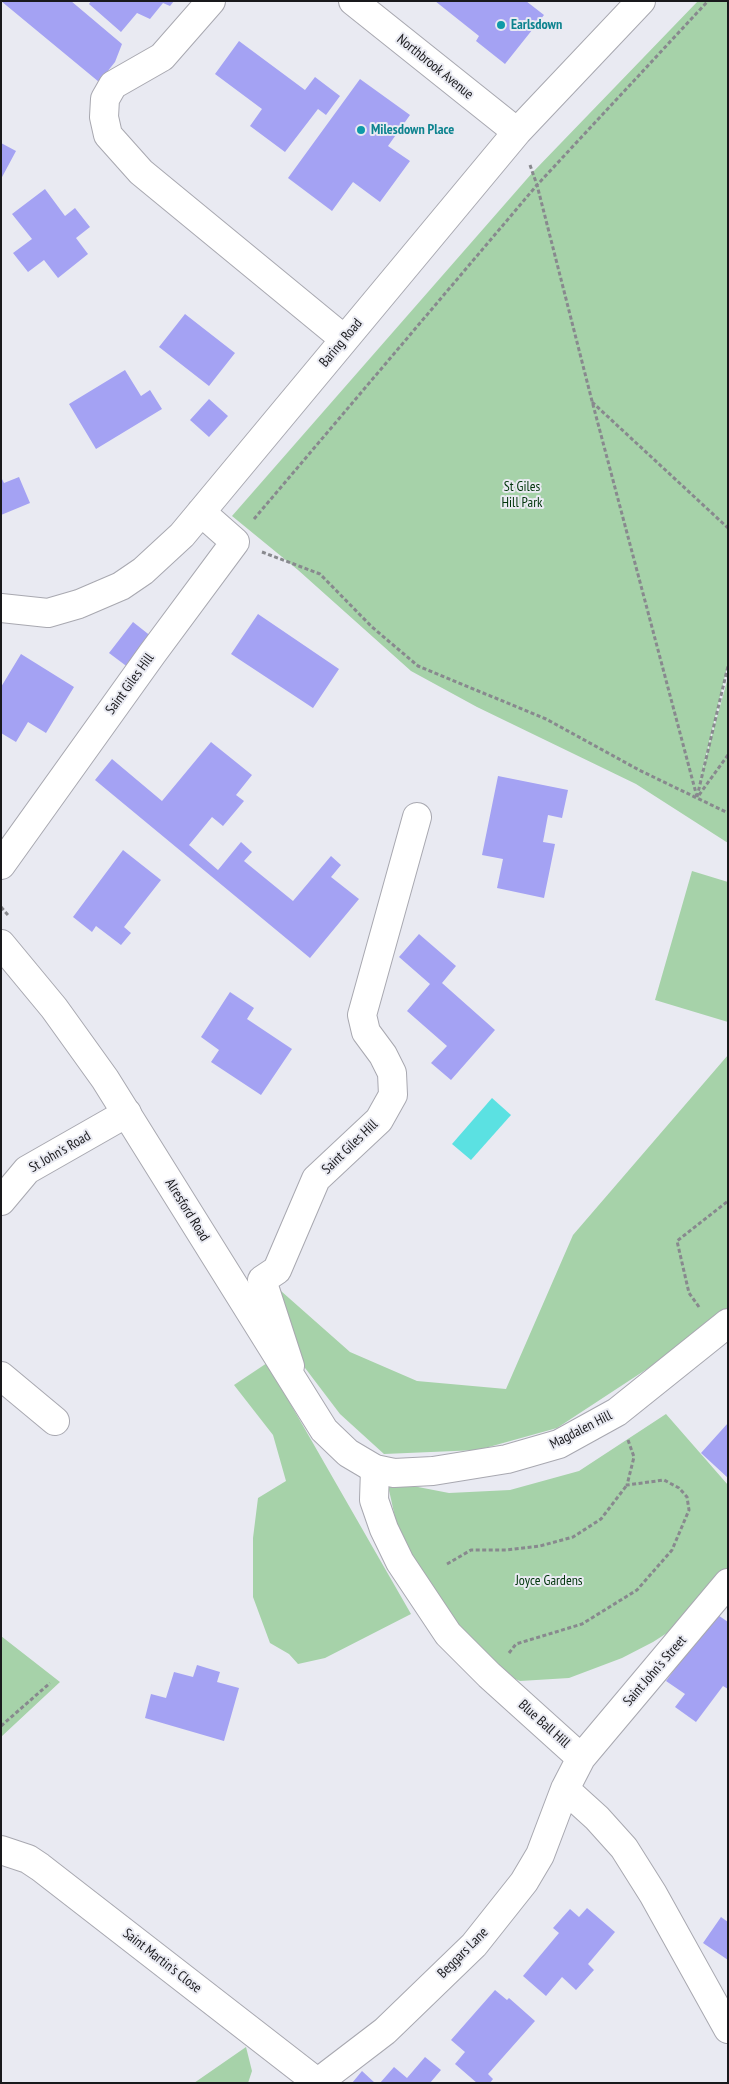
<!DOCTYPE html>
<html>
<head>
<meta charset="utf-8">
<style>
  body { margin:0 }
  #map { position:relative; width:729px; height:2084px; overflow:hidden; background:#e9eaf2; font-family:"PT Sans Narrow",sans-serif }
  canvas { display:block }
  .frame { position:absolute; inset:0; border:2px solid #19191c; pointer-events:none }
</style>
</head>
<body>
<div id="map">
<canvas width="729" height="2084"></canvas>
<div class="frame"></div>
</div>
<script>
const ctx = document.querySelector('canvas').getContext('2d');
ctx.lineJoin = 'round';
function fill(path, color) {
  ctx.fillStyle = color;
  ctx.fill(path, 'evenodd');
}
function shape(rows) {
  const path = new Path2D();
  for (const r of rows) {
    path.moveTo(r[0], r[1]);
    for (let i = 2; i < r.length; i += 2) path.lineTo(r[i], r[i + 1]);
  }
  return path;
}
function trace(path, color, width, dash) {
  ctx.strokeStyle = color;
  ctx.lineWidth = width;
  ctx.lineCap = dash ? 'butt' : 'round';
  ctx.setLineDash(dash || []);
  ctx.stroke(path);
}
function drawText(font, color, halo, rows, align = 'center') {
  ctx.font = font + ' "PT Sans Narrow",sans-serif';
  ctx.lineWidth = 4;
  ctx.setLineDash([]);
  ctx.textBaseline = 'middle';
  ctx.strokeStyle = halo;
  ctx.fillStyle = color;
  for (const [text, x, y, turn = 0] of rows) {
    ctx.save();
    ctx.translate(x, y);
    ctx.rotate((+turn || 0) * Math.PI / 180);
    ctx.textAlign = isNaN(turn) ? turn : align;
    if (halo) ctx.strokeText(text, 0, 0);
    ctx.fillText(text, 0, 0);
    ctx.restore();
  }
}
fill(shape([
  [698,1,728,1,728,663,699,784,728,677,728,843,636,784,477,707,411,671,298,570,232,516,533,172],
  [692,871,728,882,728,1022,655,1000],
  [728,1055,728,1307,682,1346,557,1428,478,1450,384,1454,340,1414,299,1360,268,1295,281,1291,350,1352,417,1381,506,1389,573,1235],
  [267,1363,411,1614,325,1658,298,1664,289,1654,270,1643,253,1597,253,1538,258,1498,286,1481,273,1435,234,1385],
  [666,1414,728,1485,728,1581,681,1624,653,1642,622,1658,569,1678,520,1681,484,1666,404,1558,387,1481,449,1493,510,1490,579,1471],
  [1,1636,60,1682,1,1737],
  [246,2047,252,2071,248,2083,194,2083]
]), '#a6d2a9');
fill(shape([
  [492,1098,511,1115,471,1160,452,1144]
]), '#5be1e2');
fill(shape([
  [1,1,71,1,122,44,115,62,99,82],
  [91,1,174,1,170,6,163,3,150,19,137,13,121,32,89,4],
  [435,1,526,1,544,15,505,64,476,41,479,36],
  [239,41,305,90,315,77,340,96,326,115,318,109,285,152,250,126,262,109,215,74],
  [360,79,410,115,388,146,410,161,380,202,353,182,332,211,288,178],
  [1,143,16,151,1,179],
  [45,189,65,216,75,208,90,227,76,238,88,254,58,278,44,260,28,272,13,253,32,239,12,214],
  [185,314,235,353,209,386,159,347],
  [125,370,141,396,150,390,162,409,96,449,69,404],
  [209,399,228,416,209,437,190,420],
  [1,477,4,483,19,477,30,503,1,515],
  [258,614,339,669,313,708,231,654],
  [133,622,152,637,129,668,109,653],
  [21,654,74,687,46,733,28,722,16,742,1,733,1,687],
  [211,742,252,775,236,795,244,801,223,826,212,817,189,845,218,870,241,842,252,852,244,861,293,901,331,856,341,865,331,877,359,899,310,958,95,780,112,759,162,801],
  [498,776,568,790,562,818,548,815,543,842,555,844,544,898,497,888,503,859,482,855],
  [123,850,161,880,124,927,131,933,121,945,96,926,92,932,73,917],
  [419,934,456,966,442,983,495,1030,451,1080,431,1063,447,1046,407,1011,430,984,399,957],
  [230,992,254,1008,247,1019,292,1049,261,1095,211,1062,219,1050,201,1037],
  [728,1423,728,1478,701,1453],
  [715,1613,728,1622,728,1689,723,1686,696,1722,675,1707,685,1694,666,1681],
  [197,1665,220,1672,217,1682,239,1688,224,1741,145,1718,151,1694,166,1698,174,1672,193,1677],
  [587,1908,615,1932,588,1964,594,1970,576,1990,562,1977,546,1996,523,1976,559,1933,553,1928,570,1909,579,1917],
  [721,1917,728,1922,728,1960,703,1943],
  [495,1990,507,2000,509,1998,535,2021,488,2074,493,2079,490,2083,477,2083,455,2064,465,2052,451,2040],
  [425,2057,441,2070,430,2083,380,2083,394,2067,407,2078],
  [362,2071,375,2083,352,2083]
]), '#a4a2f3');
const minor = shape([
  [211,1,162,57,113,85,105,99,104,117,108,135,141,172,344,339],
  [353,1,517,132],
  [1,608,48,613,79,604,121,586,143,571,182,535,517,132,641,1],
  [1,865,152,654,235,542,201,512],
  [1,1201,27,1170,127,1113],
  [290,1366,262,1280,277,1270,316,1179,379,1120,393,1095,392,1073,383,1055,366,1032,362,1015,417,817],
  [1,1376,55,1421],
  [375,1469,374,1500,384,1529,400,1562,448,1634,489,1675,581,1758],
  [565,1789,597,1818,624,1848,653,1894,728,2029],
  [1,1850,28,1859,40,1867,317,2082],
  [317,2083,385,2031,474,1945,524,1882,540,1855,565,1789,581,1758,728,1583]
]);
const major = shape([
  [1,944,54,1008,105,1079,324,1430,348,1453,375,1469,394,1473,433,1471,507,1459,559,1444,617,1412,728,1323]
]);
trace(minor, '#a8a8b0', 30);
trace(major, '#a8a8b0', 30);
trace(shape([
  [530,165,537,185,592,401,697,797],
  [592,402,728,528],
  [254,519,537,185,708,1],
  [262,552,320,574,372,627,418,666,546,719,639,770,728,813],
  [699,795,728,755],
  [697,797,728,666],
  [1,907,8,915],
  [699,1307,689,1293,677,1241,728,1201],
  [447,1564,471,1550,506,1550,540,1546,573,1537,601,1519,627,1485],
  [509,1653,516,1644,582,1624,637,1590,672,1550,689,1510,687,1497,679,1488,664,1480,627,1485,634,1457,628,1440],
  [1,1726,50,1683]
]), '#88898e', 3, [4, 2.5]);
trace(minor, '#fff', 28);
trace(major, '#fff', 28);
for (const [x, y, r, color] of [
  [501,25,5,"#0f9aa8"],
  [361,130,5,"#0f9aa8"]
]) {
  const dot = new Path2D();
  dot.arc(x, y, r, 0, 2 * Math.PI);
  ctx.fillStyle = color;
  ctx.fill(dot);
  trace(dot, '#e9eaf2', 2);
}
drawText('bold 14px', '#0d838f', '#e9eaf2', [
  ["Earlsdown",511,25],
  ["Milesdown Place",371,130]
], 'left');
drawText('14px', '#19191c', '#e9eaf2', [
  ["Northbrook Avenue",435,67,39],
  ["Baring Road",341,343,-50],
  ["Saint Giles Hill",130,684,-54],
  ["Saint Giles Hill",350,1147,-44],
  ["St John's Road",60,1152,-30],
  ["Alresford Road",187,1210,58],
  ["Magdalen Hill",581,1430,-27],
  ["Saint John's Street",655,1671,-49],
  ["Blue Ball Hill",544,1724,42],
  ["Beggars Lane",463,1953,-45],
  ["Saint Martin's Close",162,1961,38]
]);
drawText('14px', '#00350b', '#e9eaf2', [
  ["St Giles",522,487],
  ["Hill Park",522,503],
  ["Joyce Gardens",549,1581]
]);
</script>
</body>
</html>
